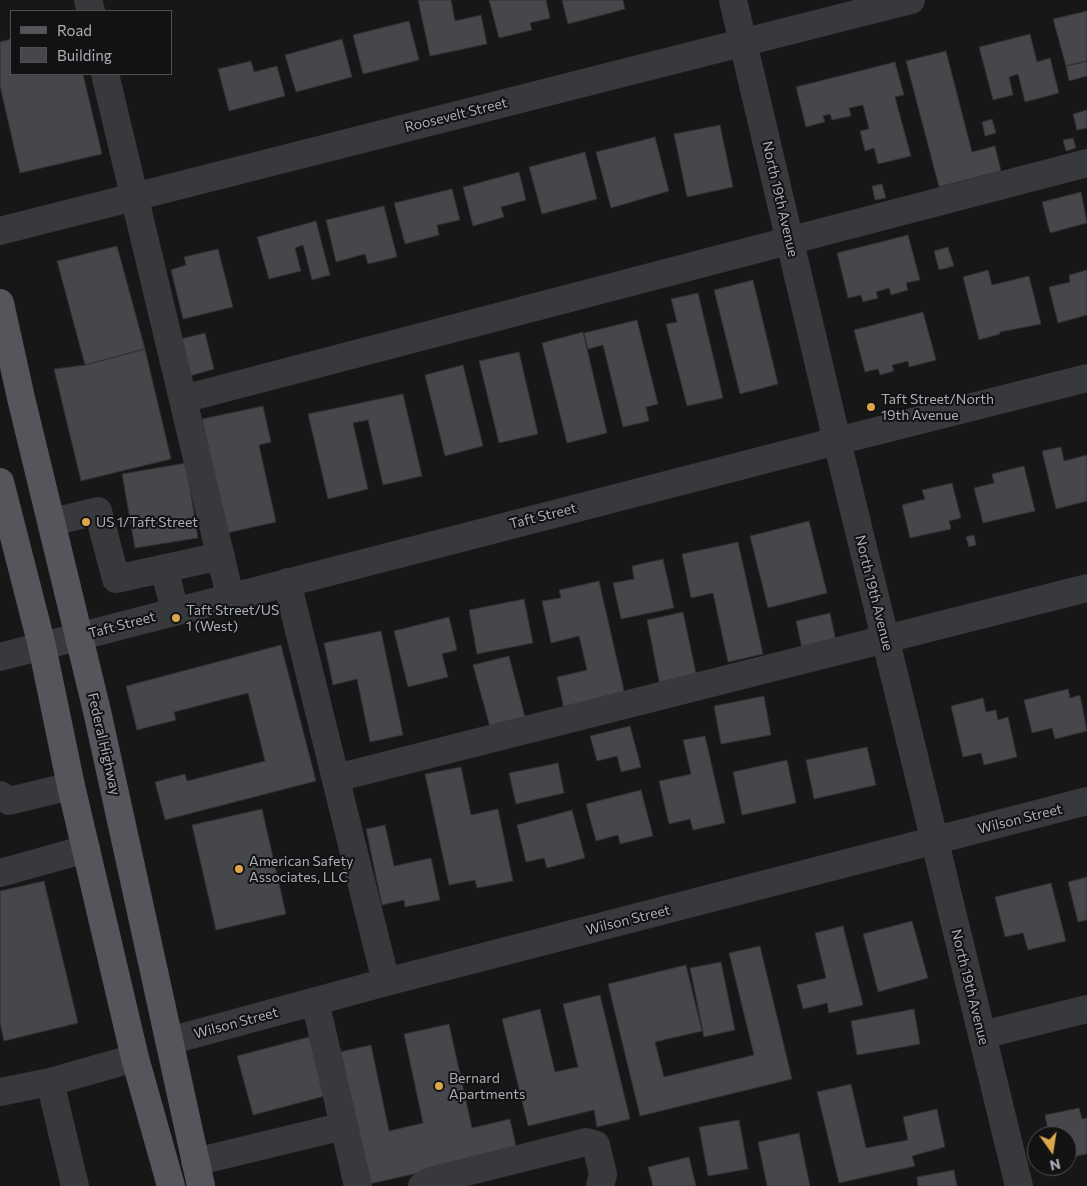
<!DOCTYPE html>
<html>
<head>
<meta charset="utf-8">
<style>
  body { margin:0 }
  #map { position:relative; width:1087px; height:1186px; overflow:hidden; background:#171718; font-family:Commissioner,sans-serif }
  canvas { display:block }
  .legend { position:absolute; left:10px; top:10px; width:162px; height:65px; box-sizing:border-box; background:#121213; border:1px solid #4f5054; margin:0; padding:6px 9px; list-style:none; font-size:15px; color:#aaaeb6 }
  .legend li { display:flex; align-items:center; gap:10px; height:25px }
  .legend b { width:25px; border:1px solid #4f5054 }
  .north { position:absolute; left:1027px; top:1126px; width:50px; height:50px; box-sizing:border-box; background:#121213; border:1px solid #4f5054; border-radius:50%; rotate:167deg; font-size:14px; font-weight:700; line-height:20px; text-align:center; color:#aaaeb6 }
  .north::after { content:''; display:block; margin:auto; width:18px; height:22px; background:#dca74a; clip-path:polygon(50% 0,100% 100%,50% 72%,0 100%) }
</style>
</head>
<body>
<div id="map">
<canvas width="1087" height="1186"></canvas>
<ul class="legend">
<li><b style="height:6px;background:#54565b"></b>Road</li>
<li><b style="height:14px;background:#46474a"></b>Building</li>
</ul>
<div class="north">N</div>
</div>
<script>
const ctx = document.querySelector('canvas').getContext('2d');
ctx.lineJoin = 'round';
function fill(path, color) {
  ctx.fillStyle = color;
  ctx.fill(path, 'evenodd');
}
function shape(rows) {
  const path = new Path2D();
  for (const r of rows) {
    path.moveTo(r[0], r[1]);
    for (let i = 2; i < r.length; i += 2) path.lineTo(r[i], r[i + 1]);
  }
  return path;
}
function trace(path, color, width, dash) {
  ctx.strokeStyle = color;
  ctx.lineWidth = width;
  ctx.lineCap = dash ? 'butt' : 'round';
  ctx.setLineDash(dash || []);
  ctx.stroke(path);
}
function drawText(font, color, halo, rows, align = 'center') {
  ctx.font = font + ' Commissioner,sans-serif';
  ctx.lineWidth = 4;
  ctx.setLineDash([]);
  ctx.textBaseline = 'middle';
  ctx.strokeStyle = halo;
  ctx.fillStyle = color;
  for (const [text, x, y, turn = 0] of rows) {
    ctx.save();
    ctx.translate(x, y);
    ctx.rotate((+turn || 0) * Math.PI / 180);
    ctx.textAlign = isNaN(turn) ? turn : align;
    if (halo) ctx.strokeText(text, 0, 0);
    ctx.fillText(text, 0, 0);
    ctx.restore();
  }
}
const building = shape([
  [418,0,451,0,455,21,481,15,487,44,430,56,418,0],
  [489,0,546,0,550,18,530,23,532,30,499,38,489,0],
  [562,0,623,0,625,9,568,24,562,0],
  [1087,11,1087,61,1066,66,1053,19,1087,11],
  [409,21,419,60,363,74,353,35,409,21],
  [1030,34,1037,62,1050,58,1059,93,1025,102,1018,74,1009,77,1013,95,993,100,979,47,1030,34],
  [11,39,11,74,83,74,102,154,20,173,0,86,0,42,11,39],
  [342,39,352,77,296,92,285,55,342,39],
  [946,51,972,152,995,146,1001,171,939,187,906,61,946,51],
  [251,61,254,72,277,66,285,96,229,111,218,69,251,61],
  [1087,61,1087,76,1069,81,1066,66,1087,61],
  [895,62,904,95,895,97,911,156,878,164,874,148,865,151,860,131,869,129,863,105,849,108,851,116,832,120,830,114,823,116,825,122,806,127,796,87,895,62],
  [1087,110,1087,128,1077,130,1073,114,1087,110],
  [992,119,996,133,985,136,982,122,992,119],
  [720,125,733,187,687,197,674,134,720,125],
  [655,137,669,191,611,208,596,152,655,137],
  [1073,138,1076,148,1066,151,1063,140,1073,138],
  [585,152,597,199,542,214,529,167,585,152],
  [519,172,526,200,501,207,504,217,473,226,463,187,519,172],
  [882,184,886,198,875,200,872,186,882,184],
  [452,189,460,220,437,225,439,235,405,244,394,203,452,189],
  [1081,192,1087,223,1050,233,1042,202,1081,192],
  [384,206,397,257,368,264,365,254,336,262,326,220,384,206],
  [316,221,330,275,312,280,303,245,295,248,301,271,269,279,257,237,316,221],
  [908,235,920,280,906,283,908,290,891,295,889,288,876,292,878,298,863,302,861,295,848,298,837,253,908,235],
  [117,246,145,349,85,365,57,261,117,246],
  [948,247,954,266,939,270,934,251,948,247],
  [218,249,233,307,183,319,171,270,186,265,184,257,218,249],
  [988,270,992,285,1029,276,1041,324,1000,332,1000,334,979,340,963,277,988,270],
  [1087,270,1087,315,1058,323,1049,287,1070,282,1069,275,1087,270],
  [753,280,778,384,740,394,714,290,753,280],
  [698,293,723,398,687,406,666,324,677,322,671,299,698,293],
  [923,312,936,360,909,367,908,361,892,365,894,371,880,375,878,369,865,372,854,330,923,312],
  [637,320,658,404,646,407,649,421,623,427,603,345,588,349,584,333,637,320],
  [583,332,607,433,567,443,542,343,583,332],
  [205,333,214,369,190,376,180,339,205,333],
  [145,349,171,459,81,481,54,369,85,365,145,349],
  [519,352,538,434,499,443,479,361,519,352],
  [463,365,483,446,445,456,425,375,463,365],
  [403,394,422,476,383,485,368,420,353,423,368,489,328,499,308,414,403,394],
  [263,406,271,442,259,445,276,522,227,533,202,419,263,406],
  [1061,447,1064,461,1087,455,1087,501,1056,509,1042,451,1061,447],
  [186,463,198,538,135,548,122,474,186,463],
  [1024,466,1035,511,983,523,974,488,994,483,992,474,1024,466],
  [952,483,961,518,949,521,951,529,910,538,902,505,925,499,922,490,952,483],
  [809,521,827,593,768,608,750,536,809,521],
  [974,535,976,545,969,547,966,537,974,535],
  [738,542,763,654,728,662,713,593,691,598,682,554,738,542],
  [663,559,674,608,621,619,613,583,634,579,632,566,663,559],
  [599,581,625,695,564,709,557,677,587,670,579,636,551,643,542,601,561,598,559,590,599,581],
  [524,599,533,643,477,654,469,610,524,599],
  [683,612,697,678,660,686,647,620,683,612],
  [830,613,837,646,803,653,796,621,830,613],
  [449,617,457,650,442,654,448,677,408,687,394,631,449,617],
  [381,631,403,735,370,742,357,679,333,685,324,643,381,631],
  [281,645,316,781,165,820,155,782,185,774,187,781,265,761,248,693,174,712,176,720,137,730,126,686,281,645],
  [509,656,526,721,491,731,473,665,509,656],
  [1068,689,1070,698,1080,695,1087,731,1055,739,1052,728,1032,733,1024,700,1068,689],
  [764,696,771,735,721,744,714,706,764,696],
  [983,698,986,712,996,710,998,720,1008,717,1017,757,984,765,981,753,963,757,951,706,983,698],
  [630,726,641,767,621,772,617,756,597,761,590,736,630,726],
  [705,736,725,823,693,830,690,819,669,824,659,781,691,774,683,740,705,736],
  [867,747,876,785,814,799,806,760,867,747],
  [787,760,796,803,742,815,733,772,787,760],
  [558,763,564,793,516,804,509,773,558,763],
  [461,767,471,815,498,809,513,881,477,888,475,880,449,885,425,774,461,767],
  [641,790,653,836,620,844,618,835,596,841,586,804,641,790],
  [262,809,286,914,216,930,192,825,262,809],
  [572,810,585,858,547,868,544,858,526,862,517,825,572,810],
  [385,825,394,866,431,858,440,900,405,907,404,900,382,905,366,829,385,825],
  [1087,877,1087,920,1078,922,1068,882,1087,877],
  [44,881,78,1023,4,1041,0,1023,0,891,44,881],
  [1051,883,1066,941,1028,950,1023,933,1005,937,995,897,1051,883],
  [912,921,928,978,878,992,863,934,912,921],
  [843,926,863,1005,829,1013,827,1003,803,1009,797,985,826,978,815,933,843,926],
  [760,946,792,1079,640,1116,608,984,686,965,702,1031,655,1042,664,1077,754,1055,729,953,760,946],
  [721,962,735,1030,704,1037,690,968,721,962],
  [600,995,630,1119,597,1127,594,1110,528,1126,502,1019,540,1009,555,1072,578,1067,563,1004,600,995],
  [914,1009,920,1044,857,1055,851,1021,914,1009],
  [449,1024,472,1128,510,1119,517,1151,369,1184,340,1052,371,1045,389,1131,423,1123,404,1034,449,1024],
  [309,1037,325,1096,253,1115,237,1056,309,1037],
  [851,1084,866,1148,908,1140,903,1117,937,1109,945,1147,912,1156,915,1166,839,1183,817,1092,851,1084],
  [1079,1108,1082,1119,1087,1118,1087,1154,1067,1158,1067,1136,1049,1136,1045,1115,1079,1108],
  [739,1120,748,1169,708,1176,699,1127,739,1120],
  [799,1133,810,1186,767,1186,758,1142,799,1133],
  [689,1157,696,1186,653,1186,648,1167,689,1157],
  [954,1170,957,1186,918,1186,917,1177,954,1170]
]);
fill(building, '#46474a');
trace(building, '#313134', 1);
trace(shape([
  [88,0,91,11],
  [733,0,837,441,1019,1186],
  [105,74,230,596],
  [0,231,911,0],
  [183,399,1087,163],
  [52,522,98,511,116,579,221,556],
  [164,568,175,611],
  [287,582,386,982],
  [0,657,837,441,1087,378],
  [336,778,1087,588],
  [0,795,9,801,71,786],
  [0,873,86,849],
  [315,1001,358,1186],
  [982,1035,1087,1009],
  [169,1041,386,982,1087,801],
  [50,1082,75,1186],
  [0,1092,50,1082,135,1058],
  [195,1162,344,1126],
  [422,1186,430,1181,586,1142,596,1145,603,1174,600,1186]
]), '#38393d', 28);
trace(shape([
  [0,303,21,398,97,711,201,1186],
  [0,482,42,646,71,786,135,1058,171,1186]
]), '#54565b', 28);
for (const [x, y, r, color] of [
  [871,407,5,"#dca74a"],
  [86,522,5,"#dca74a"],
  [176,618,5,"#dca74a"],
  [239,869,5,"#dca74a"],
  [439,1086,5,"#dca74a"]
]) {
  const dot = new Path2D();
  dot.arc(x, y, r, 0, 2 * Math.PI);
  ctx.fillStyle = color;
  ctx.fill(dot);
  trace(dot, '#121213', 2);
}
drawText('14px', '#aaaeb6', '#121213', [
  ["Roosevelt Street",456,115,-14],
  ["North 19th Avenue",780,199,77],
  ["Taft Street",543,516,-14],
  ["North 19th Avenue",874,593,76],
  ["Taft Street",122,625,-15],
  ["Federal Highway",104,744,77],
  ["Wilson Street",1020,819,-14],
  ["Wilson Street",628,920,-14],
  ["North 19th Avenue",970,987,76],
  ["Wilson Street",236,1023,-15]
]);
drawText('14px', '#aaaeb6', '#121213', [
  ["Taft Street/North",881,399],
  ["19th Avenue",881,415],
  ["US 1/Taft Street",96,522],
  ["Taft Street/US",186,610],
  ["1 (West)",186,626],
  ["American Safety",249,861],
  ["Associates, LLC",249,877],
  ["Bernard",449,1078],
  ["Apartments",449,1094]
], 'left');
</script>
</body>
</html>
